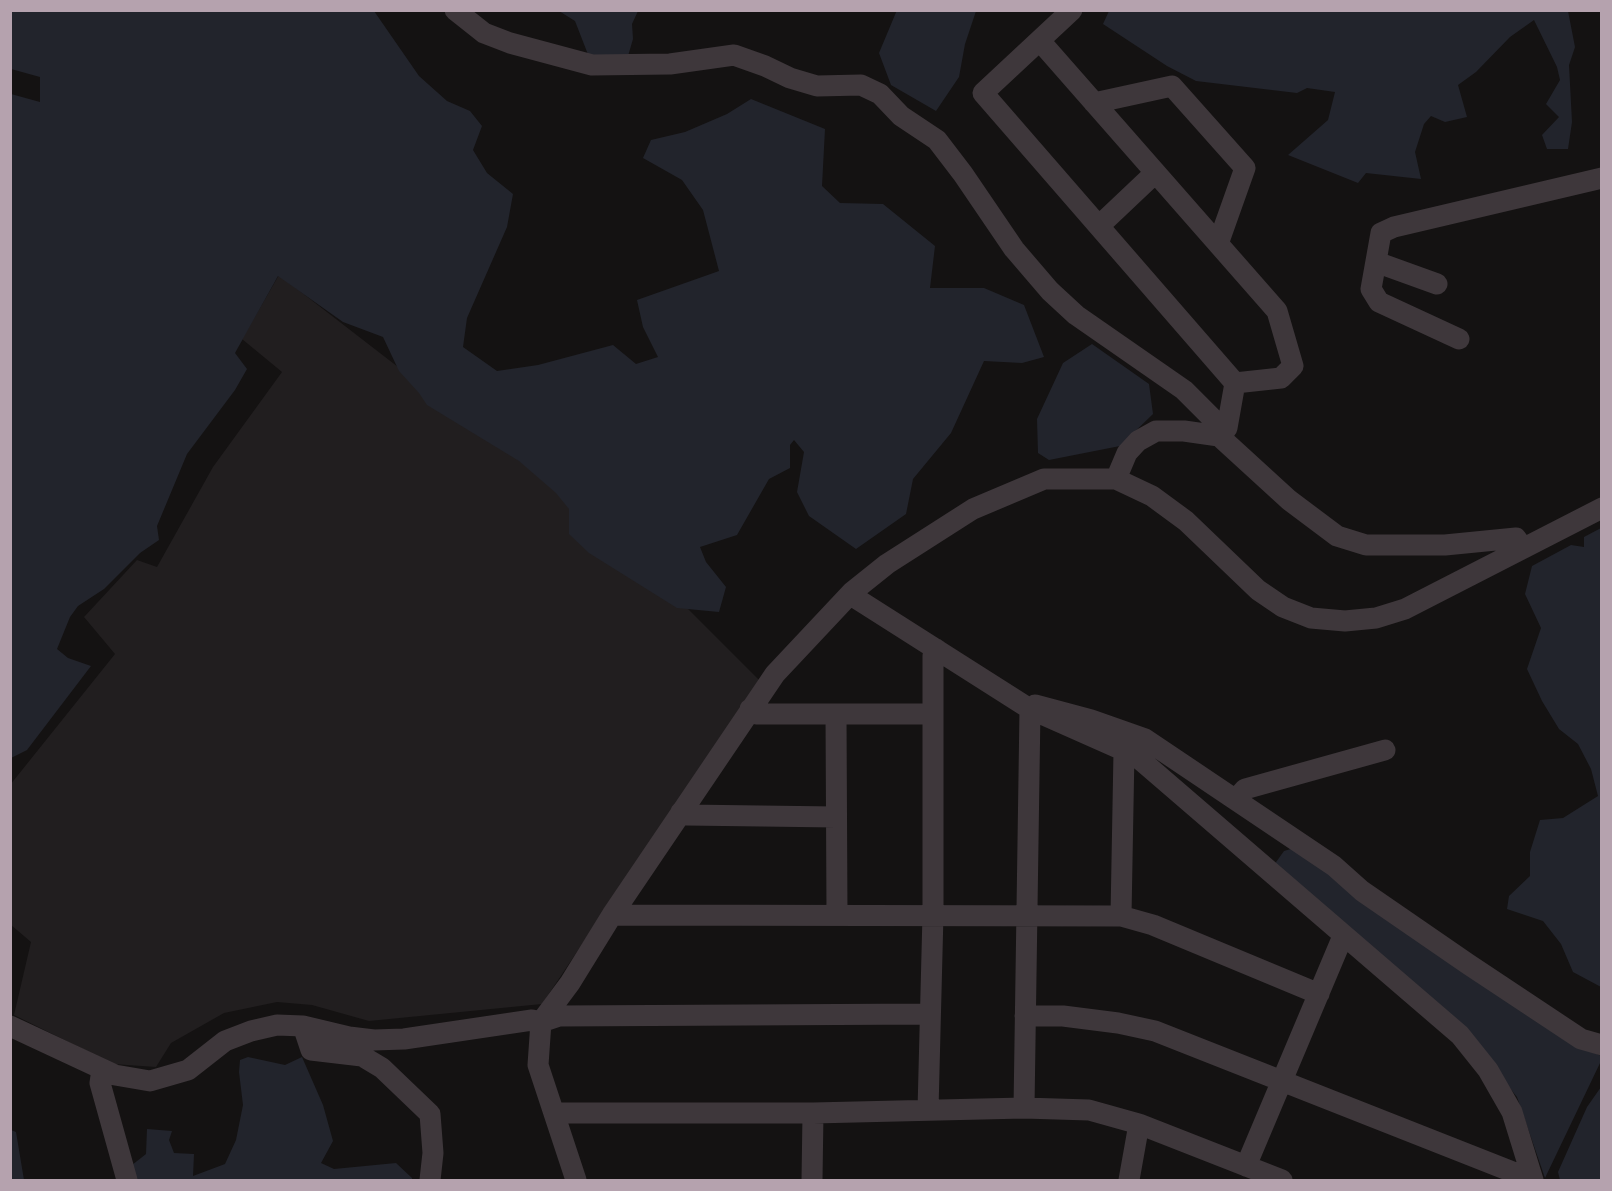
<!DOCTYPE html>
<html>
<head>
<meta charset="utf-8">
<style>
  body { margin:0 }
  #map { position:relative; width:1612px; height:1191px; overflow:hidden; background:#141212; font-family:Rubik,sans-serif }
  canvas { display:block }
  .frame { position:absolute; inset:0; border:12px solid #b5a2ae; pointer-events:none }
</style>
</head>
<body>
<div id="map">
<canvas width="1612" height="1191"></canvas>
<div class="frame"></div>
</div>
<script>
const ctx = document.querySelector('canvas').getContext('2d');
ctx.lineJoin = 'round';
function fill(path, color) {
  ctx.fillStyle = color;
  ctx.fill(path, 'evenodd');
}
function shape(rows) {
  const path = new Path2D();
  for (const r of rows) {
    path.moveTo(r[0], r[1]);
    for (let i = 2; i < r.length; i += 2) path.lineTo(r[i], r[i + 1]);
  }
  return path;
}
function trace(path, color, width, dash) {
  ctx.strokeStyle = color;
  ctx.lineWidth = width;
  ctx.lineCap = dash ? 'butt' : 'round';
  ctx.setLineDash(dash || []);
  ctx.stroke(path);
}
fill(shape([
  [279,275,543,479,675,596,759,680,542,1004,369,1021,312,1005,277,1002,224,1013,171,1043,156,1067,113,1064,14,1015,31,942,11,925,10,785,115,654,84,617,137,560,157,567,213,467,282,372,242,339]
]), '#211e1f');
fill(shape([
  [11,10,374,11,419,76,447,101,470,111,482,126,473,150,487,173,513,194,507,227,467,318,463,347,497,371,538,365,613,345,636,364,658,357,643,327,637,300,719,271,703,210,682,180,643,158,651,140,685,132,727,114,751,99,825,129,822,186,840,203,883,204,935,246,930,288,984,288,1024,305,1044,357,1022,363,984,361,951,433,913,479,906,514,856,549,809,516,797,492,804,452,794,440,790,445,790,468,769,479,737,535,700,547,706,562,726,587,719,612,677,608,589,553,569,534,569,509,556,493,519,461,427,405,419,393,399,371,383,337,343,322,278,276,235,353,247,369,235,390,187,454,157,526,159,540,140,553,104,589,78,606,70,617,57,649,68,658,91,666,27,750,11,758,11,94,40,102,40,77,11,69],
  [897,10,976,11,965,44,959,77,936,111,891,85,879,53],
  [559,11,638,11,632,24,633,39,628,56,589,57,575,21],
  [1109,11,1568,11,1575,47,1569,65,1572,122,1568,149,1547,149,1542,135,1559,117,1546,104,1560,80,1557,67,1534,20,1510,37,1476,72,1458,85,1467,117,1445,122,1431,116,1424,124,1415,152,1421,179,1366,173,1358,183,1288,155,1328,120,1335,92,1307,88,1297,93,1196,81,1167,66,1103,24],
  [1092,344,1149,384,1153,414,1120,446,1049,460,1038,453,1037,419,1063,363],
  [1601,528,1601,987,1573,972,1561,944,1543,921,1507,909,1509,896,1530,876,1530,852,1540,820,1563,818,1598,796,1591,769,1578,744,1559,729,1542,701,1527,669,1541,628,1525,594,1532,566,1571,545,1584,547,1584,537],
  [1294,848,1556,1031,1601,1056,1601,1061,1545,1178,1517,1097,1462,1029,1274,865,1284,851],
  [248,1057,285,1065,302,1057,323,1105,333,1141,321,1163,334,1169,396,1163,412,1178,412,1180,136,1180,132,1165,146,1154,147,1129,172,1131,169,1140,174,1153,194,1154,193,1176,225,1164,236,1140,243,1105,239,1072,240,1060],
  [1601,1087,1601,1180,1560,1180,1558,1172,1587,1107],
  [11,1130,16,1132,24,1180,11,1180]
]), '#22242c');
trace(shape([
  [455,10,484,33,510,43,592,65,670,64,734,55,765,66,790,78,817,86,861,85,880,94,901,116,937,140,963,174,1014,249,1050,291,1076,315,1184,390,1220,426,1219,436],
  [1072,10,983,93,1235,383,1227,428,1219,436],
  [1040,41,1277,311,1293,366,1281,378,1235,383],
  [1094,103,1172,86,1245,168,1218,244],
  [1099,226,1155,173],
  [1376,262,1437,284],
  [1459,339,1379,302,1371,289,1381,233,1394,227,1602,178],
  [1116,479,1127,453,1138,441,1156,431,1184,431,1219,436,1289,500,1337,536,1366,545,1445,545,1516,538,1523,548],
  [852,592,857,599,1030,709,1136,756,1403,986,1460,1035,1488,1070,1512,1112,1533,1180],
  [750,709,756,714,933,714],
  [836,714,837,915],
  [1236,799,1245,789,1385,750],
  [681,812,686,815,836,817],
  [612,915,1121,916,1153,925,1319,994],
  [1121,916,1124,751],
  [1025,1016,1063,1016,1118,1023,1155,1031,1533,1180],
  [10,1026,115,1075,150,1081,188,1070,225,1041,251,1031,277,1025,303,1026,349,1037,374,1040,404,1039,532,1020,541,1022,559,1016,930,1014],
  [303,1026,311,1050,362,1056,382,1068,430,1114,433,1153,430,1180],
  [102,1069,100,1083,127,1180],
  [1024,1108,1030,709,1035,705,1091,720,1145,739,1334,866,1362,891,1468,964,1581,1039,1602,1045],
  [928,1110,933,914,933,656,936,649],
  [554,1113,813,1113,1024,1108,1089,1110,1139,1124,1282,1180],
  [1246,1166,1343,936],
  [576,1180,538,1065,541,1022,570,983,612,915,775,674,852,592,887,564,973,509,1044,479,1116,479,1152,496,1186,521,1258,590,1283,607,1311,618,1345,621,1376,618,1405,609,1602,508],
  [812,1180,813,1113],
  [1129,1180,1139,1124]
]), '#3e373b', 21);
</script>
</body>
</html>
